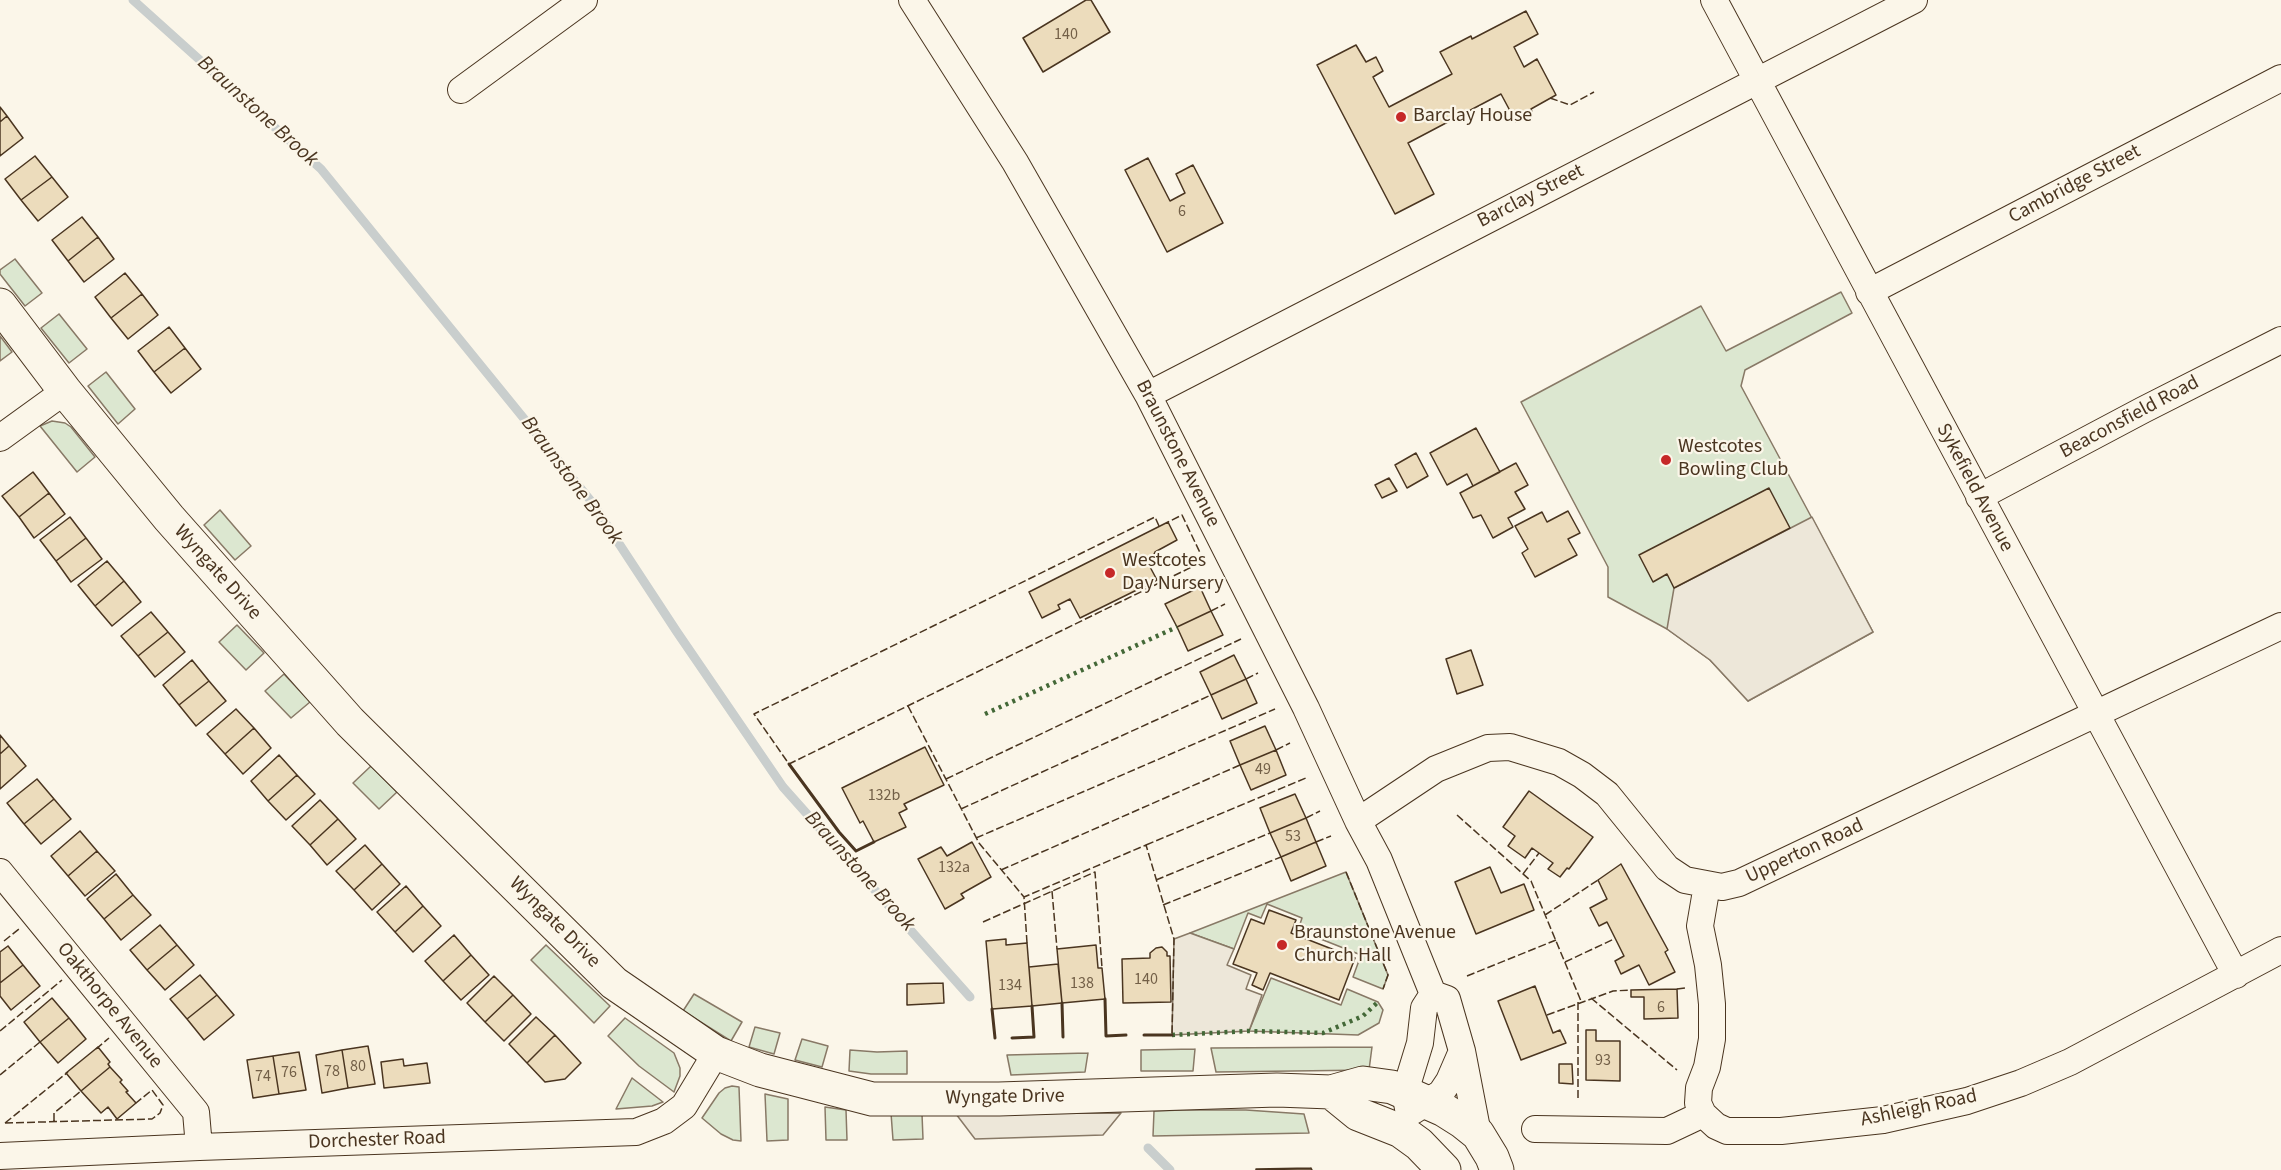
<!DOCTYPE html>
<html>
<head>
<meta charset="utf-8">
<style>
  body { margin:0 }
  canvas { display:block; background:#fbf6e9 }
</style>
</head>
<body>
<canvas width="2281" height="1170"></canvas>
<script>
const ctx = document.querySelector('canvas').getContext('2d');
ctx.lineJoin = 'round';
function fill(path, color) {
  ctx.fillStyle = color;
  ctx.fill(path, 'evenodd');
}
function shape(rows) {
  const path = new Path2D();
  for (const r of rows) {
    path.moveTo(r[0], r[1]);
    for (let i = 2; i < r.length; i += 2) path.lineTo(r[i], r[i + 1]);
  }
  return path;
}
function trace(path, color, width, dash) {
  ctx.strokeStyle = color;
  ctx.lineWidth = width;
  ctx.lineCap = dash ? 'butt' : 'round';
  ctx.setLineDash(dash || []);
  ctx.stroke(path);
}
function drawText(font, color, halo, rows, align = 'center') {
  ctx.font = font + ' "Source Sans 3",sans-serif';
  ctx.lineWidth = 4.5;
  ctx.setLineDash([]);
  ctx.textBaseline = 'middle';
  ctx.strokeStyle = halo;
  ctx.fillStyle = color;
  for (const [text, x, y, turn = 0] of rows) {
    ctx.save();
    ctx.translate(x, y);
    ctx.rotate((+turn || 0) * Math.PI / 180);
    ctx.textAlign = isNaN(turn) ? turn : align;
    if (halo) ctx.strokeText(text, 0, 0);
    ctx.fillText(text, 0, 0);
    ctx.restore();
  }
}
const green = shape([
  [15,259,42,293,25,306,0,274,0,270,15,259],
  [1841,292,1852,313,1745,370,1741,386,1873,632,1748,701,1710,660,1667,629,1608,597,1608,567,1521,402,1701,306,1726,351,1841,292],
  [59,314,87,349,69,363,41,328,59,314],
  [0,336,12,352,0,361,0,336],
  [106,372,135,409,118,424,88,386,106,372],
  [52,421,65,423,71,427,95,457,77,472,40,426,52,421],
  [220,510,251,546,235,560,204,525,220,510],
  [237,625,264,653,246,670,219,642,237,625],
  [284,674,310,702,291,718,265,691,284,674],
  [371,766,397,792,379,809,353,783,371,766],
  [1346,872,1388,975,1383,989,1353,977,1361,955,1298,930,1302,918,1267,904,1261,918,1248,913,1234,949,1190,933,1346,872],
  [546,945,610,1006,594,1023,531,960,546,945],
  [1271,978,1341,1005,1347,989,1378,1002,1383,1010,1379,1023,1358,1035,1249,1031,1271,978],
  [694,994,742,1022,731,1041,683,1011,694,994],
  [625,1018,674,1053,680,1068,680,1076,674,1092,639,1066,608,1036,625,1018],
  [755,1027,780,1033,774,1054,749,1047,755,1027],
  [802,1039,828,1046,822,1067,795,1060,802,1039],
  [1372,1047,1369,1070,1216,1072,1211,1048,1372,1047],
  [1195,1049,1193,1071,1141,1071,1141,1050,1195,1049],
  [850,1050,877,1052,907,1051,907,1074,871,1074,849,1071,850,1050],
  [1088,1053,1085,1072,1011,1075,1007,1055,1088,1053],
  [632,1078,663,1102,652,1106,616,1109,632,1078],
  [732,1086,739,1087,741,1141,733,1140,721,1134,702,1118,719,1093,725,1088,732,1086],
  [765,1094,788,1099,788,1140,767,1141,765,1094],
  [825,1107,846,1110,847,1140,826,1140,825,1107],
  [1182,1110,1246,1110,1304,1114,1309,1133,1153,1136,1154,1111,1182,1110],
  [891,1113,922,1114,923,1139,893,1140,891,1113]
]);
fill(green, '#dce7d0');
trace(green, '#887966', 1.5);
const parking = shape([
  [1812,517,1873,632,1748,701,1710,660,1667,629,1674,588,1812,517],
  [1190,933,1234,949,1227,965,1251,975,1246,989,1262,995,1249,1031,1172,1035,1174,939,1190,933],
  [1121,1113,1103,1135,975,1139,956,1114,1121,1113]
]);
fill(parking, '#ede7d9');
trace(parking, '#887966', 1.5);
trace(shape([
  [133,0,321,169,591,501,677,632,783,787,970,997],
  [1148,1148,1170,1170]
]), '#c9cecd', 9);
const building = shape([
  [1086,0,1091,0,1110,32,1043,72,1023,38,1086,0],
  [1526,11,1538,34,1514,47,1524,67,1537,59,1556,95,1531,109,1532,112,1516,122,1501,94,1408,143,1434,194,1395,214,1317,65,1356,45,1366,62,1376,57,1383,71,1373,77,1389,107,1452,74,1440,52,1471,36,1472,39,1526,11],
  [0,107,7,116,0,122,0,107],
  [7,116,23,138,0,156,0,122,7,116],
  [35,156,52,177,21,200,5,179,35,156],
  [1148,158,1170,201,1185,193,1176,174,1193,165,1223,223,1167,252,1125,170,1148,158],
  [52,177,68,197,38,221,21,200,52,177],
  [82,217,98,237,68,261,52,240,82,217],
  [98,237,114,259,84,282,68,261,98,237],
  [125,273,142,294,111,318,95,297,125,273],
  [142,294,158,315,128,339,111,318,142,294],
  [169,327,185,348,154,372,138,351,169,327],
  [185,348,201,369,171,393,154,372,185,348],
  [1476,428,1500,472,1473,486,1467,474,1447,485,1430,453,1476,428],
  [1416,453,1428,476,1407,488,1395,465,1416,453],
  [1516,463,1528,485,1515,492,1525,509,1508,518,1513,527,1493,538,1481,515,1473,518,1460,493,1516,463],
  [33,472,49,493,19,517,2,496,33,472],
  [1389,478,1397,491,1382,498,1375,485,1389,478],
  [1769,488,1790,528,1674,588,1667,574,1653,582,1639,555,1769,488],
  [49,493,65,514,34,538,19,517,49,493],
  [1568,511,1580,533,1568,539,1577,555,1535,577,1522,553,1528,549,1515,526,1542,512,1547,522,1568,511],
  [70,517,86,538,56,561,40,540,70,517],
  [1168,522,1177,540,1155,552,1149,565,1157,580,1080,618,1070,599,1058,605,1060,609,1042,618,1029,592,1168,522],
  [86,538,102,559,71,582,56,561,86,538],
  [107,561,124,581,95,606,78,585,107,561],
  [124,581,141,602,112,626,95,606,124,581],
  [1200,587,1211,611,1177,627,1165,604,1200,587],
  [1211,611,1223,635,1188,651,1177,627,1211,611],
  [151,612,168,632,138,656,121,636,151,612],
  [168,632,185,652,155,677,138,656,168,632],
  [1471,650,1483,685,1457,694,1446,659,1471,650],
  [1234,655,1246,679,1211,695,1200,672,1234,655],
  [192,660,209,681,179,705,163,685,192,660],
  [1246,679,1257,703,1222,719,1211,695,1246,679],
  [209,681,226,701,196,726,179,705,209,681],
  [236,709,254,728,225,754,207,734,236,709],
  [1265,726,1276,750,1240,765,1230,741,1265,726],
  [254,728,271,748,243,774,225,754,254,728],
  [0,735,9,746,0,754,0,735],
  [9,746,26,766,0,789,0,754,9,746],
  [925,747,944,785,904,804,907,809,899,813,906,827,874,842,863,821,860,823,842,788,925,747],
  [1276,750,1286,775,1251,790,1240,765,1276,750],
  [279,755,297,775,268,801,251,781,279,755],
  [297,775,315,794,286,820,268,801,297,775],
  [37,779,54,799,24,824,7,803,37,779],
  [1529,791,1593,837,1569,869,1567,868,1560,877,1548,869,1553,863,1532,848,1525,858,1508,846,1515,836,1503,827,1529,791],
  [1295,794,1306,818,1270,833,1260,808,1295,794],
  [54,799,71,819,41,844,24,824,54,799],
  [320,800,338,819,310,845,292,826,320,800],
  [1306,818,1316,842,1281,857,1270,833,1306,818],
  [338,819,356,839,327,865,310,845,338,819],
  [80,831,97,851,68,876,51,856,80,831],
  [972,842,991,877,961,894,964,898,945,909,918,859,941,847,947,856,972,842],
  [1316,842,1326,866,1291,881,1281,857,1316,842],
  [365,845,382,864,354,890,336,871,365,845],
  [97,851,115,871,85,896,68,876,97,851],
  [382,864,400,884,372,910,354,890,382,864],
  [1621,864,1668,950,1665,952,1675,972,1649,985,1639,965,1621,974,1615,961,1624,956,1607,922,1599,926,1590,908,1607,899,1598,880,1621,864],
  [1490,867,1501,893,1524,884,1534,910,1476,934,1455,882,1490,867],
  [116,874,133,895,104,919,87,899,116,874],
  [406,886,423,906,395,932,377,912,406,886],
  [133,895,151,915,121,940,104,919,133,895],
  [423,906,441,926,413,952,395,932,423,906],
  [1269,910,1296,920,1291,933,1355,958,1339,1000,1270,973,1263,990,1252,985,1257,973,1233,964,1251,919,1264,924,1269,910],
  [160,925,177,945,147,970,130,950,160,925],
  [454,935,471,955,443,981,425,961,454,935],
  [1006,939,1006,945,1027,943,1032,1006,992,1009,986,941,1006,939],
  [177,945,194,965,165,990,147,970,177,945],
  [1096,945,1098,968,1102,968,1105,999,1062,1003,1057,949,1096,945],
  [8,946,23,965,0,983,0,952,8,946],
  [1162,947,1167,952,1167,956,1170,956,1171,1002,1123,1003,1122,959,1150,958,1150,953,1156,948,1162,947],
  [471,955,489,975,461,1000,443,981,471,955],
  [1058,964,1062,1003,1032,1006,1029,967,1058,964],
  [23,965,40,986,11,1010,0,996,0,983,23,965],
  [200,975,217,995,187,1019,170,999,200,975],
  [494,976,513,995,485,1022,467,1003,494,976],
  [943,983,944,1003,907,1005,907,984,943,983],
  [1535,986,1553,1033,1560,1030,1566,1043,1521,1060,1498,1001,1535,986],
  [1677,989,1678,1018,1644,1019,1644,997,1631,997,1631,990,1677,989],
  [217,995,234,1015,204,1040,187,1019,217,995],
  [513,995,531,1014,504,1041,485,1022,513,995],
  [52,998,69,1018,40,1042,24,1022,52,998],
  [536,1017,555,1035,527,1063,509,1044,536,1017],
  [69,1018,86,1039,58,1063,40,1042,69,1018],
  [1586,1030,1596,1030,1596,1041,1620,1041,1620,1081,1586,1080,1586,1030],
  [555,1035,581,1063,565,1079,545,1082,527,1063,555,1035],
  [368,1046,375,1084,348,1088,342,1050,368,1046],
  [98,1047,110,1062,108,1064,110,1067,81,1091,66,1073,98,1047],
  [342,1050,348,1088,322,1093,316,1055,342,1050],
  [299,1052,306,1090,279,1094,273,1056,299,1052],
  [273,1056,279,1094,253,1098,247,1060,273,1056],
  [403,1059,404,1066,427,1063,430,1083,384,1088,381,1062,403,1059],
  [1559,1064,1572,1064,1573,1084,1559,1083,1559,1064],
  [110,1067,122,1080,120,1082,128,1091,126,1092,136,1103,117,1119,108,1107,101,1113,81,1091,110,1067],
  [1311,1168,1312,1170,1256,1170,1256,1169,1311,1168]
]);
fill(building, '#ecdcbc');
trace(building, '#4a3520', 1.5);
const minor = shape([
  [912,0,1015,162,1148,395,1306,708,1358,821,1379,860,1433,994],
  [1714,0,2236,975],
  [461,90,584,0],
  [1869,292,2281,78],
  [1148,395,1914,0],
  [0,438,65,391],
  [1979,497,2143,410,2281,340],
  [1358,821,1436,769,1488,748,1510,747,1559,762,1582,775,1607,794,1667,868,1685,880,1722,887,1739,883,2281,626],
  [0,872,196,1112,199,1147],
  [1433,994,1447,999,1462,1051,1478,1134],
  [1413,1111,1441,1093,1449,1081,1462,1051],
  [1409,1114,1405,1092,1420,1043,1424,1008,1433,994],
  [1703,1114,1698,1103,1699,1088,1707,1067,1712,1039,1712,1004,1708,965,1700,926,1707,885],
  [1535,1129,1667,1131,1703,1114,1716,1126,1727,1131,1781,1131,1883,1120,1967,1101,2021,1083,2070,1062,2281,950],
  [0,1156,199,1147,636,1132,664,1121,684,1106,716,1053]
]);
const tertiary = shape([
  [0,305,65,391,169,518,350,722,614,983,716,1053,760,1070,872,1099,999,1099,1277,1090,1331,1092,1363,1083,1392,1087,1444,1110,1463,1122,1478,1134,1492,1157,1497,1170],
  [1331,1092,1358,1114,1401,1131,1419,1144,1444,1170]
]);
trace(minor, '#4a3520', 28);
trace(tertiary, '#4a3520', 35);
trace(minor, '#fbf6e9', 26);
trace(tertiary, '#fbf6e9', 33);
trace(shape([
  [985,714,1177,627],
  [1172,1035,1249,1031,1323,1033,1363,1016,1378,1002]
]), '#436837', 4.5, [3, 4.5]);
trace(shape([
  [1550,98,1570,105,1594,92],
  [1159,526,1155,517,754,714,789,764,1204,561,1182,515,1168,522],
  [1211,611,1225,604],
  [1246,679,1258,673],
  [908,706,979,843,1024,897],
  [1276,750,1290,743],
  [946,779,1241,639],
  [961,809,1211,695],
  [1457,815,1531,881,1581,1001],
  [1306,818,1320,811],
  [976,838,1275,709],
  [1316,842,1331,836],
  [1146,845,1306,778],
  [1001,870,1240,765],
  [1346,872,1388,975,1383,989],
  [1523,874,1539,853],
  [1156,880,1270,833],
  [1052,891,1057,949],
  [1163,905,1281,857],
  [1545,915,1598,880],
  [983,922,1095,872,1102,968],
  [4,941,19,929],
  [1027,943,1024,897,1146,845,1174,939,1172,1035],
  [1565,962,1614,939],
  [1467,976,1556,940],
  [1677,989,1685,988],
  [1591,998,1677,1070],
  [1578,1002,1578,1100],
  [1547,1015,1613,991,1631,990],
  [0,1031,62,980],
  [96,1049,109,1038],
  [0,1075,40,1042],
  [54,1121,54,1113,81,1091],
  [5,1123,152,1119,160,1113,163,1105,152,1090,136,1103],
  [5,1123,68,1072]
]), '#4a3520', 1.5, [8, 3]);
trace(shape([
  [789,764,839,832,856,851,874,842],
  [1105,999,1106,1036,1126,1035],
  [1062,1003,1063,1037],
  [992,1009,995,1038],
  [1144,1035,1172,1035],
  [1012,1038,1034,1037,1032,1006]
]), '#4a3520', 3);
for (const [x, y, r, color] of [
  [1401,117,6,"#c62828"],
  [1666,460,6,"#c62828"],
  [1110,573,6,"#c62828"],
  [1282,945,6,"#c62828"]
]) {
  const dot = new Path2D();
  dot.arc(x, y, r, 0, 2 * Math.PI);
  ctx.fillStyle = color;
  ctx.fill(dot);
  trace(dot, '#fbf6e9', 2);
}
drawText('16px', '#725f47', null, [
  ["140",1066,35],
  ["6",1182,212],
  ["49",1263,770],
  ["132b",884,796],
  ["53",1293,837],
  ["132a",954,868],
  ["140",1146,980],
  ["138",1082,984],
  ["134",1010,986],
  ["6",1661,1008],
  ["93",1603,1061],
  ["80",358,1067],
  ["78",332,1072],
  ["76",289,1073],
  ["74",263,1077]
]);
drawText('20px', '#4a3520', '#fbf6e9', [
  ["Barclay House",1413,117],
  ["Westcotes",1678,448],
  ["Bowling Club",1678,471],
  ["Westcotes",1122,562],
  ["Day Nursery",1122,585],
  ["Braunstone Avenue",1294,934],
  ["Church Hall",1294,957]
], 'left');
drawText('20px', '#4a3520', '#fbf6e9', [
  ["Cambridge Street",2075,185,-28],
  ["Barclay Street",1531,197,-27],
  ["Beaconsfield Road",2130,418,-28],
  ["Braunstone Avenue",1177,454,63],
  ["Sykefield Avenue",1974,488,62],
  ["Wyngate Drive",217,573,48],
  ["Upperton Road",1805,852,-25],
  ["Wyngate Drive",554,923,45],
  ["Oakthorpe Avenue",109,1006,51],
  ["Wyngate Drive",1005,1098,-1],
  ["Ashleigh Road",1919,1109,-12],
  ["Dorchester Road",377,1141,-2]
]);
drawText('italic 21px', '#4a3520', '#fbf6e9', [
  ["Braunstone Brook",257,112,42],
  ["Braunstone Brook",571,481,53],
  ["Braunstone Brook",859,872,48]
]);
</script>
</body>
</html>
